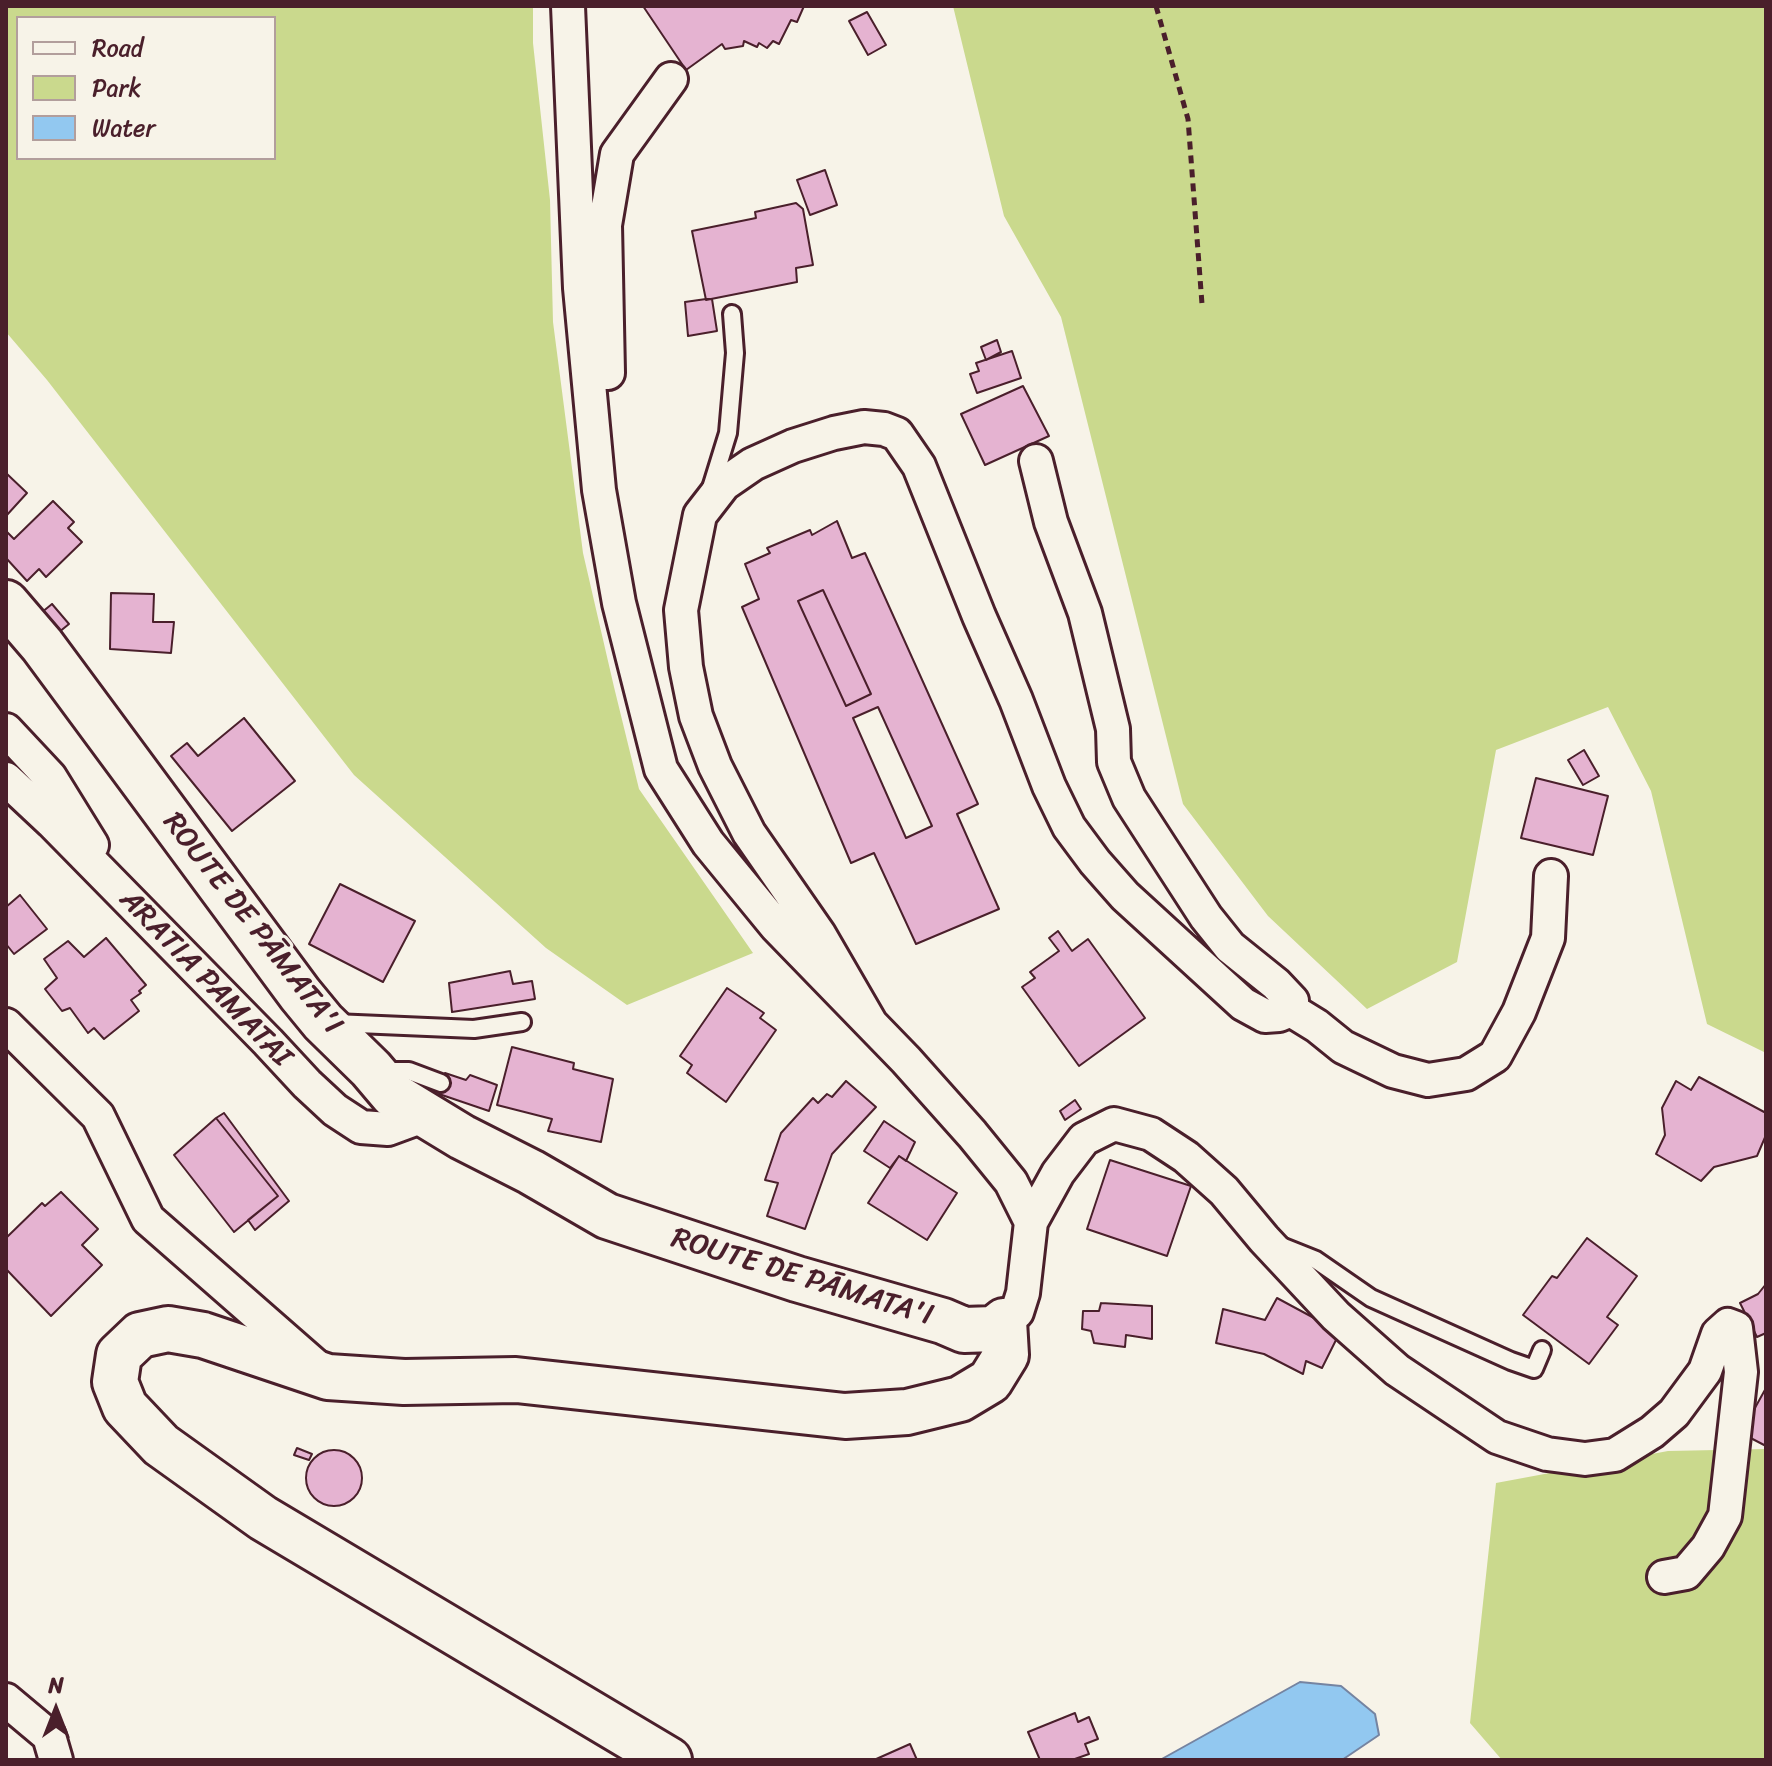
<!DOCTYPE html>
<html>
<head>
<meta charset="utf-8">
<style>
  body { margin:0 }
  #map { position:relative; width:1772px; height:1766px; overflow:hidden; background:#f7f3e8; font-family:Sriracha,sans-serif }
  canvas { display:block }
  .frame { position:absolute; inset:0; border:8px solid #4a1f2b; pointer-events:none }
  .legend { position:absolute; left:16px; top:16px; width:260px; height:144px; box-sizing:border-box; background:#f7f3e8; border:2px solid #b29e9c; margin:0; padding:10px 14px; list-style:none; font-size:24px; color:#4a1f2b }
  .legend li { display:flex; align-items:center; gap:16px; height:40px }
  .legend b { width:40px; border:2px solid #b29e9c }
  .north { position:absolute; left:16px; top:1670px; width:80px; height:80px; -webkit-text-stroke:6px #f7f3e8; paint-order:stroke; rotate:0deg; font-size:22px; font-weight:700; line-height:32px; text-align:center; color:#4a1f2b }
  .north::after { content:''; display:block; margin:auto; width:28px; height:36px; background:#4a1f2b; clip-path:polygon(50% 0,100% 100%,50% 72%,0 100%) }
</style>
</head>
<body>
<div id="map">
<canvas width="1772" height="1766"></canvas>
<div class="frame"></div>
<ul class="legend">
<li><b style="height:10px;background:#f7f3e8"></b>Road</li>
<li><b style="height:22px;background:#cad98d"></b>Park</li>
<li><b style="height:22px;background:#92c8f0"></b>Water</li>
</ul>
<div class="north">N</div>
</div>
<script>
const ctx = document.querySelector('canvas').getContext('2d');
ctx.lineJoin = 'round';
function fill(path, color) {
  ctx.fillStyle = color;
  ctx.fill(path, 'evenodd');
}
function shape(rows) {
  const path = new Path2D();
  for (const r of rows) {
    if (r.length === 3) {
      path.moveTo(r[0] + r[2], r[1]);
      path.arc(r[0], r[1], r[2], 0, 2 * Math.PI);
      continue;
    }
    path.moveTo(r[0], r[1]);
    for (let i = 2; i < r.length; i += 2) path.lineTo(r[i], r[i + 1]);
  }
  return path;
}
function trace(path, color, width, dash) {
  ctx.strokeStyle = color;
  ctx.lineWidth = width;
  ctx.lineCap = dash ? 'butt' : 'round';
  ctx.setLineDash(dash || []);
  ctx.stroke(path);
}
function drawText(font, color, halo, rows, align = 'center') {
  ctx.font = font + ' Sriracha,sans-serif';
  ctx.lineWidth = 6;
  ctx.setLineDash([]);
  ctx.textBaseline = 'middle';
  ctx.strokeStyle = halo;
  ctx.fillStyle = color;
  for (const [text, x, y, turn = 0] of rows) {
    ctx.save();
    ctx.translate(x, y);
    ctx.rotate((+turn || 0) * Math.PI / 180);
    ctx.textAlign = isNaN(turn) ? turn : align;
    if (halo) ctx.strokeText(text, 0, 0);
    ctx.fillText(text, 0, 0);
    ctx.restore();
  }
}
fill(shape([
  [6,6,533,6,533,43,550,200,553,322,583,553,614,687,639,789,753,953,627,1005,546,948,354,775,47,380,6,332],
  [18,18,274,18,274,158,18,158],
  [953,6,1766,6,1766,1053,1707,1024,1651,791,1608,707,1496,750,1457,962,1367,1009,1268,916,1183,804,1061,317,1004,216],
  [1766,1449,1766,1760,1502,1760,1470,1723,1496,1483,1668,1451]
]), '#cad98d');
const water = shape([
  [1300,1682,1341,1686,1375,1714,1379,1735,1342,1760,1160,1760,1300,1682]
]);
fill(water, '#92c8f0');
trace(water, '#7584a1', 2);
const building = shape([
  [643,6,804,6,797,22,791,20,779,44,773,41,767,48,759,43,757,47,744,41,743,46,725,49,722,44,686,70,643,6],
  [867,12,886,45,868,55,849,21,867,12],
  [825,170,837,205,810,215,797,180,825,170],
  [796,203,803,209,813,265,796,268,797,282,706,300,692,231,756,218,755,212,796,203],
  [706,299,712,299,717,331,688,336,685,302,706,299],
  [997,340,1001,352,986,360,981,347,997,340],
  [1012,351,1021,378,977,393,970,374,979,371,976,363,1012,351],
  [1023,386,1049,436,985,465,961,414,1023,386],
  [6,473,27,493,6,516,6,473],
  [53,501,74,522,68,528,82,542,46,577,39,569,27,581,6,558,6,531,14,539,53,501],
  [837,521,852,558,865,553,978,804,957,814,999,909,916,944,874,853,851,863,742,607,759,599,745,564,770,553,767,548,810,530,812,535,837,521],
  [823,590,871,694,846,706,798,601,823,590],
  [878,707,932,826,906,838,853,718,878,707],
  [823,590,871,694,846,706,798,601,823,590],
  [111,593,154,594,153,622,174,622,171,653,110,649,111,593],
  [52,604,69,624,53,637,36,617,52,604],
  [244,718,295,781,232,831,171,756,187,743,198,756,244,718],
  [1584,750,1599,776,1583,785,1568,760,1584,750],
  [1536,778,1608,796,1593,855,1521,838,1536,778],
  [340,884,415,921,383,982,309,944,340,884],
  [20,895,47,929,14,954,6,944,6,907,20,895],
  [1058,931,1072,951,1088,939,1145,1018,1079,1066,1022,987,1035,978,1030,972,1059,951,1049,938,1058,931],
  [106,938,146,985,139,991,141,993,131,1000,139,1011,104,1039,94,1028,88,1033,70,1008,62,1011,45,989,57,978,44,959,68,941,84,957,106,938],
  [510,971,513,984,532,981,535,999,452,1012,449,983,510,971],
  [727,988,764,1013,760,1018,776,1030,726,1102,687,1073,692,1065,680,1056,727,988],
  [512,1047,574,1063,573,1069,613,1079,601,1142,548,1131,552,1119,497,1105,512,1047],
  [445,1073,466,1080,470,1075,497,1085,489,1111,439,1094,445,1073],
  [1699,1077,1766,1113,1766,1135,1757,1156,1714,1167,1701,1181,1656,1154,1665,1135,1662,1108,1676,1081,1691,1090,1699,1077],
  [846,1081,876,1107,832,1154,805,1229,767,1216,778,1183,765,1180,781,1133,813,1098,818,1103,827,1094,832,1097,846,1081],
  [1075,1100,1081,1109,1065,1120,1060,1111,1075,1100],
  [224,1113,289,1201,255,1230,248,1220,278,1196,216,1118,224,1113],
  [216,1118,278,1196,234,1232,174,1155,216,1118],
  [884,1121,915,1142,906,1161,899,1156,890,1168,864,1151,884,1121],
  [899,1156,957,1193,927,1240,868,1203,899,1156],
  [1110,1160,1191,1186,1167,1256,1087,1229,1110,1160],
  [61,1192,98,1229,82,1245,102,1265,51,1316,6,1269,6,1238,42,1203,45,1206,61,1192],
  [1587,1238,1637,1276,1607,1317,1618,1325,1589,1364,1523,1315,1552,1276,1557,1278,1587,1238],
  [1766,1284,1766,1333,1757,1337,1740,1303,1758,1294,1766,1284],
  [1277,1298,1340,1332,1322,1368,1306,1361,1303,1374,1264,1354,1216,1343,1223,1309,1265,1320,1277,1298],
  [1101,1303,1152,1306,1152,1339,1126,1335,1125,1347,1094,1343,1091,1331,1082,1329,1083,1311,1099,1311,1101,1303],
  [1766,1388,1766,1446,1741,1433,1766,1388],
  [297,1448,312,1454,309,1460,294,1455,297,1448],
  [334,1478,28],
  [1075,1713,1078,1722,1089,1717,1098,1739,1085,1744,1089,1754,1072,1760,1040,1760,1028,1732,1075,1713],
  [910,1744,917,1760,874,1760,910,1744]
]);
fill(building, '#e5b3d1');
trace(building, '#4a1f2b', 2);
const lane = shape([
  [711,488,728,433,735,353,732,314],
  [334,1023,474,1029,522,1022],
  [380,1071,409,1071,441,1083],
  [1281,1246,1316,1260,1371,1298,1511,1361,1534,1369,1542,1350]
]);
const street = shape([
  [568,6,580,288,599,490,619,603,661,769,708,843,776,926,906,1060,972,1134,1011,1182,1031,1222],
  [608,373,605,225,617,154,671,79],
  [6,730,50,777,92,845],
  [6,779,52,822,268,1042,307,1084,335,1110,361,1127,388,1129,426,1115],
  [1291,1010,1317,1026,1343,1047,1393,1071,1428,1080,1466,1074,1495,1056,1519,1012,1548,938,1551,876],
  [870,1022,819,934,749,833,715,766,696,716,686,667,681,610,700,515,724,484,753,464,793,446,834,433,864,427,884,429,897,434,919,466,979,616,1016,700,1049,786,1069,827,1095,862,1125,896,1243,1004,1265,1016,1279,1015,1291,1010,1292,1001,1276,984,1230,947,1206,917,1129,798,1114,762,1113,729,1085,613,1051,522,1036,461],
  [6,1025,98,1116,148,1219,317,1367],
  [1004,1321,1017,1312,1023,1293,1031,1222,1058,1173,1084,1139,1114,1124,1151,1134,1186,1157,1224,1191,1264,1239,1336,1316,1397,1370,1497,1437,1547,1454,1585,1459,1615,1455,1652,1432,1674,1413,1705,1371,1718,1334,1728,1325,1736,1328,1741,1372,1725,1516,1708,1547,1686,1573,1664,1577],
  [6,1700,49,1736,56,1760]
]);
const secondary = shape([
  [6,603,42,645,300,994,323,1022,371,1069,393,1095,462,1137,531,1172,607,1216,797,1279,943,1321,964,1330,994,1329,1004,1321],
  [669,1760,263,1518,161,1445,125,1407,115,1382,119,1355,140,1335,168,1329,203,1335,328,1377,404,1382,516,1380,845,1416,907,1412,960,1399,990,1381,1006,1355,1004,1321]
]);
trace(lane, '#4a1f2b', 22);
trace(street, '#4a1f2b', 38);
trace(secondary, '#4a1f2b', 50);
trace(shape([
  [1156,6,1188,119,1202,304]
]), '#4a1f2b', 5, [8, 6]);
trace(lane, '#f7f3e8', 16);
trace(street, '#f7f3e8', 32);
trace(secondary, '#f7f3e8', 44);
drawText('30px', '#4a1f2b', '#f7f3e8', [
  ["ROUTE DE PĀMATA'I",252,924,52],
  ["ARATIA PAMATAI",205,979,46],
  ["ROUTE DE PĀMATA'I",802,1278,17]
]);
</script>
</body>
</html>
